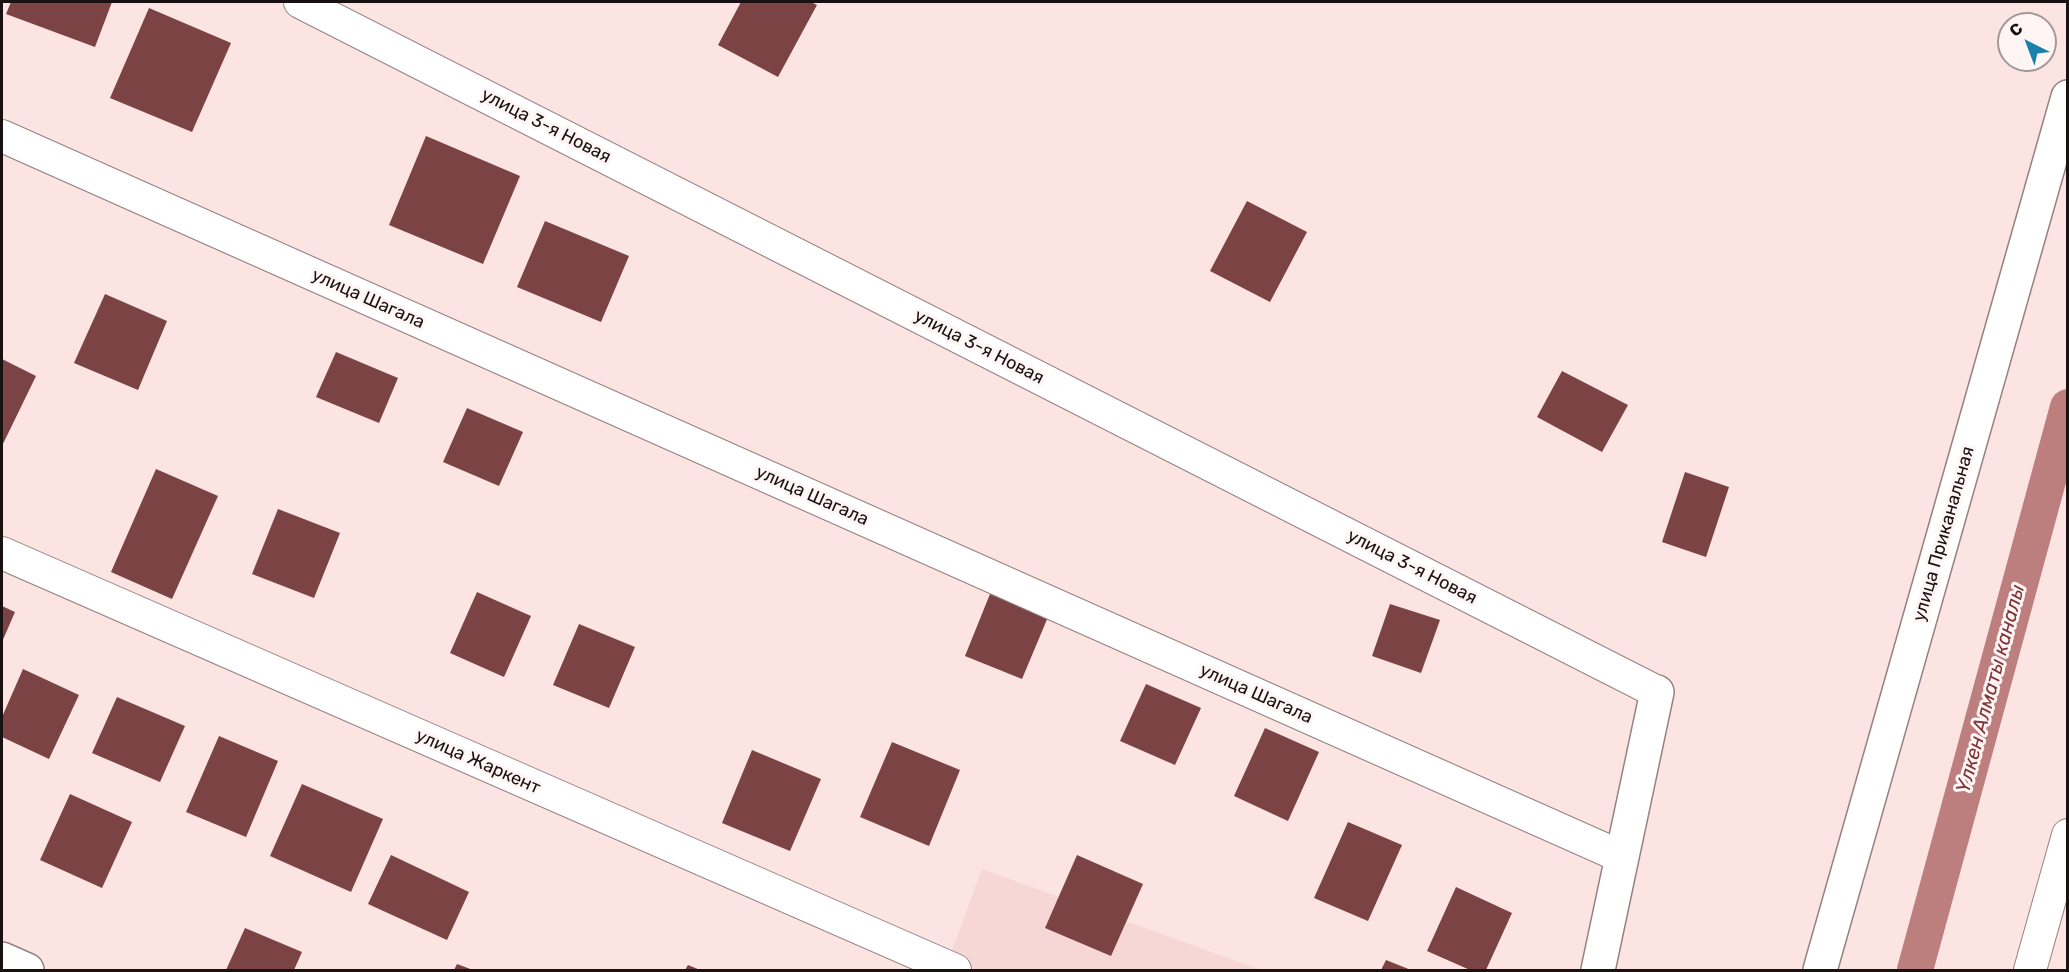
<!DOCTYPE html>
<html>
<head>
<meta charset="utf-8">
<style>
  body { margin:0 }
  #map { position:relative; width:2069px; height:972px; overflow:hidden; background:#fbe4e2; font-family:Rubik,sans-serif }
  canvas { display:block }
  .frame { position:absolute; inset:0; border:3px solid #191111; pointer-events:none }
  .north { position:absolute; left:1997px; top:12px; width:60px; height:60px; box-sizing:border-box; background:#fef5f4; border:2px solid #a29a99; border-radius:50%; rotate:318deg; font-size:16px; font-weight:700; line-height:24px; text-align:center; color:#191111 }
  .north::after { content:''; display:block; margin:auto; width:21px; height:27px; background:#1981ab; clip-path:polygon(50% 0,100% 100%,50% 72%,0 100%) }
</style>
</head>
<body>
<div id="map">
<canvas width="2069" height="972"></canvas>
<div class="frame"></div>
<div class="north">С</div>
</div>
<script>
const ctx = document.querySelector('canvas').getContext('2d');
ctx.lineJoin = 'round';
function fill(path, color) {
  ctx.fillStyle = color;
  ctx.fill(path, 'evenodd');
}
function shape(rows) {
  const path = new Path2D();
  for (const r of rows) {
    path.moveTo(r[0], r[1]);
    for (let i = 2; i < r.length; i += 2) path.lineTo(r[i], r[i + 1]);
  }
  return path;
}
function trace(path, color, width, dash) {
  ctx.strokeStyle = color;
  ctx.lineWidth = width;
  ctx.lineCap = dash ? 'butt' : 'round';
  ctx.setLineDash(dash || []);
  ctx.stroke(path);
}
function drawText(font, color, halo, rows, align = 'center') {
  ctx.font = font + ' Rubik,sans-serif';
  ctx.lineWidth = 6;
  ctx.setLineDash([]);
  ctx.textBaseline = 'middle';
  ctx.strokeStyle = halo;
  ctx.fillStyle = color;
  for (const [text, x, y, turn = 0] of rows) {
    ctx.save();
    ctx.translate(x, y);
    ctx.rotate((+turn || 0) * Math.PI / 180);
    ctx.textAlign = isNaN(turn) ? turn : align;
    if (halo) ctx.strokeText(text, 0, 0);
    ctx.fillText(text, 0, 0);
    ctx.restore();
  }
}
fill(shape([
  [982,869,1261,970,945,970]
]), '#f7d7d5');
trace(shape([
  [1915,970,2068,407]
]), '#bd7f7e', 36);
fill(shape([
  [11,2,112,2,95,47,6,14],
  [741,2,811,2,817,5,778,77,718,45],
  [149,8,231,43,192,132,110,98],
  [426,136,520,176,483,264,389,225],
  [1247,201,1307,232,1270,302,1210,271],
  [545,221,629,256,601,322,517,287],
  [105,294,167,321,138,390,74,363],
  [336,352,398,378,379,423,316,397],
  [2,359,36,376,2,446],
  [1562,371,1628,405,1602,452,1537,417],
  [467,408,523,432,499,486,443,462],
  [156,469,218,496,172,599,111,572],
  [1685,472,1729,487,1706,557,1662,542],
  [278,509,340,533,314,598,252,574],
  [477,592,531,616,504,677,450,653],
  [990,594,1048,617,1022,679,965,656],
  [1390,604,1440,620,1421,673,1372,656],
  [2,606,15,612,2,642],
  [579,624,635,647,609,708,553,685],
  [23,669,79,695,49,759,2,737,2,717],
  [1146,684,1201,708,1175,765,1120,741],
  [117,697,185,726,160,782,92,753],
  [1265,728,1319,752,1288,821,1234,796],
  [219,736,278,761,246,837,186,812],
  [892,742,960,770,929,846,860,817],
  [752,750,821,779,790,851,722,823],
  [302,784,383,819,351,892,270,856],
  [70,794,132,822,102,888,40,860],
  [1348,822,1402,845,1368,921,1314,898],
  [391,855,469,892,447,940,368,904],
  [1077,855,1143,884,1111,956,1045,928],
  [1456,887,1512,913,1486,970,1470,970,1427,951],
  [245,928,302,952,294,970,226,970],
  [1386,960,1411,970,1381,970],
  [457,964,473,970,454,970],
  [688,965,700,970,685,970]
]), '#7b4343');
const minor = shape([
  [300,2,1657,692],
  [2,136,1622,857],
  [2,553,955,970],
  [2030,970,2068,835]
]);
const tertiary = shape([
  [2,959,27,970],
  [1598,970,1657,692]
]);
const secondary = shape([
  [1820,970,2068,97]
]);
trace(minor, '#978180', 34);
trace(tertiary, '#978180', 36);
trace(secondary, '#978180', 36);
trace(minor, '#fff', 32);
trace(tertiary, '#fff', 33);
trace(secondary, '#fff', 33);
drawText('18px', '#191111', '#fef5f4', [
  ["улица 3-я Новая",546,126,27],
  ["улица Шагала",368,299,24],
  ["улица 3-я Новая",979,347,27],
  ["улица Шагала",812,496,24],
  ["улица Приканальная",1944,534,-74],
  ["улица 3-я Новая",1412,567,27],
  ["улица Шагала",1256,694,24],
  ["улица Жаркент",478,762,24]
]);
drawText('italic 20px', '#803335', '#fef5f4', [
  ["Үлкен Алматы каналы",1991,689,-75]
]);
</script>
</body>
</html>
